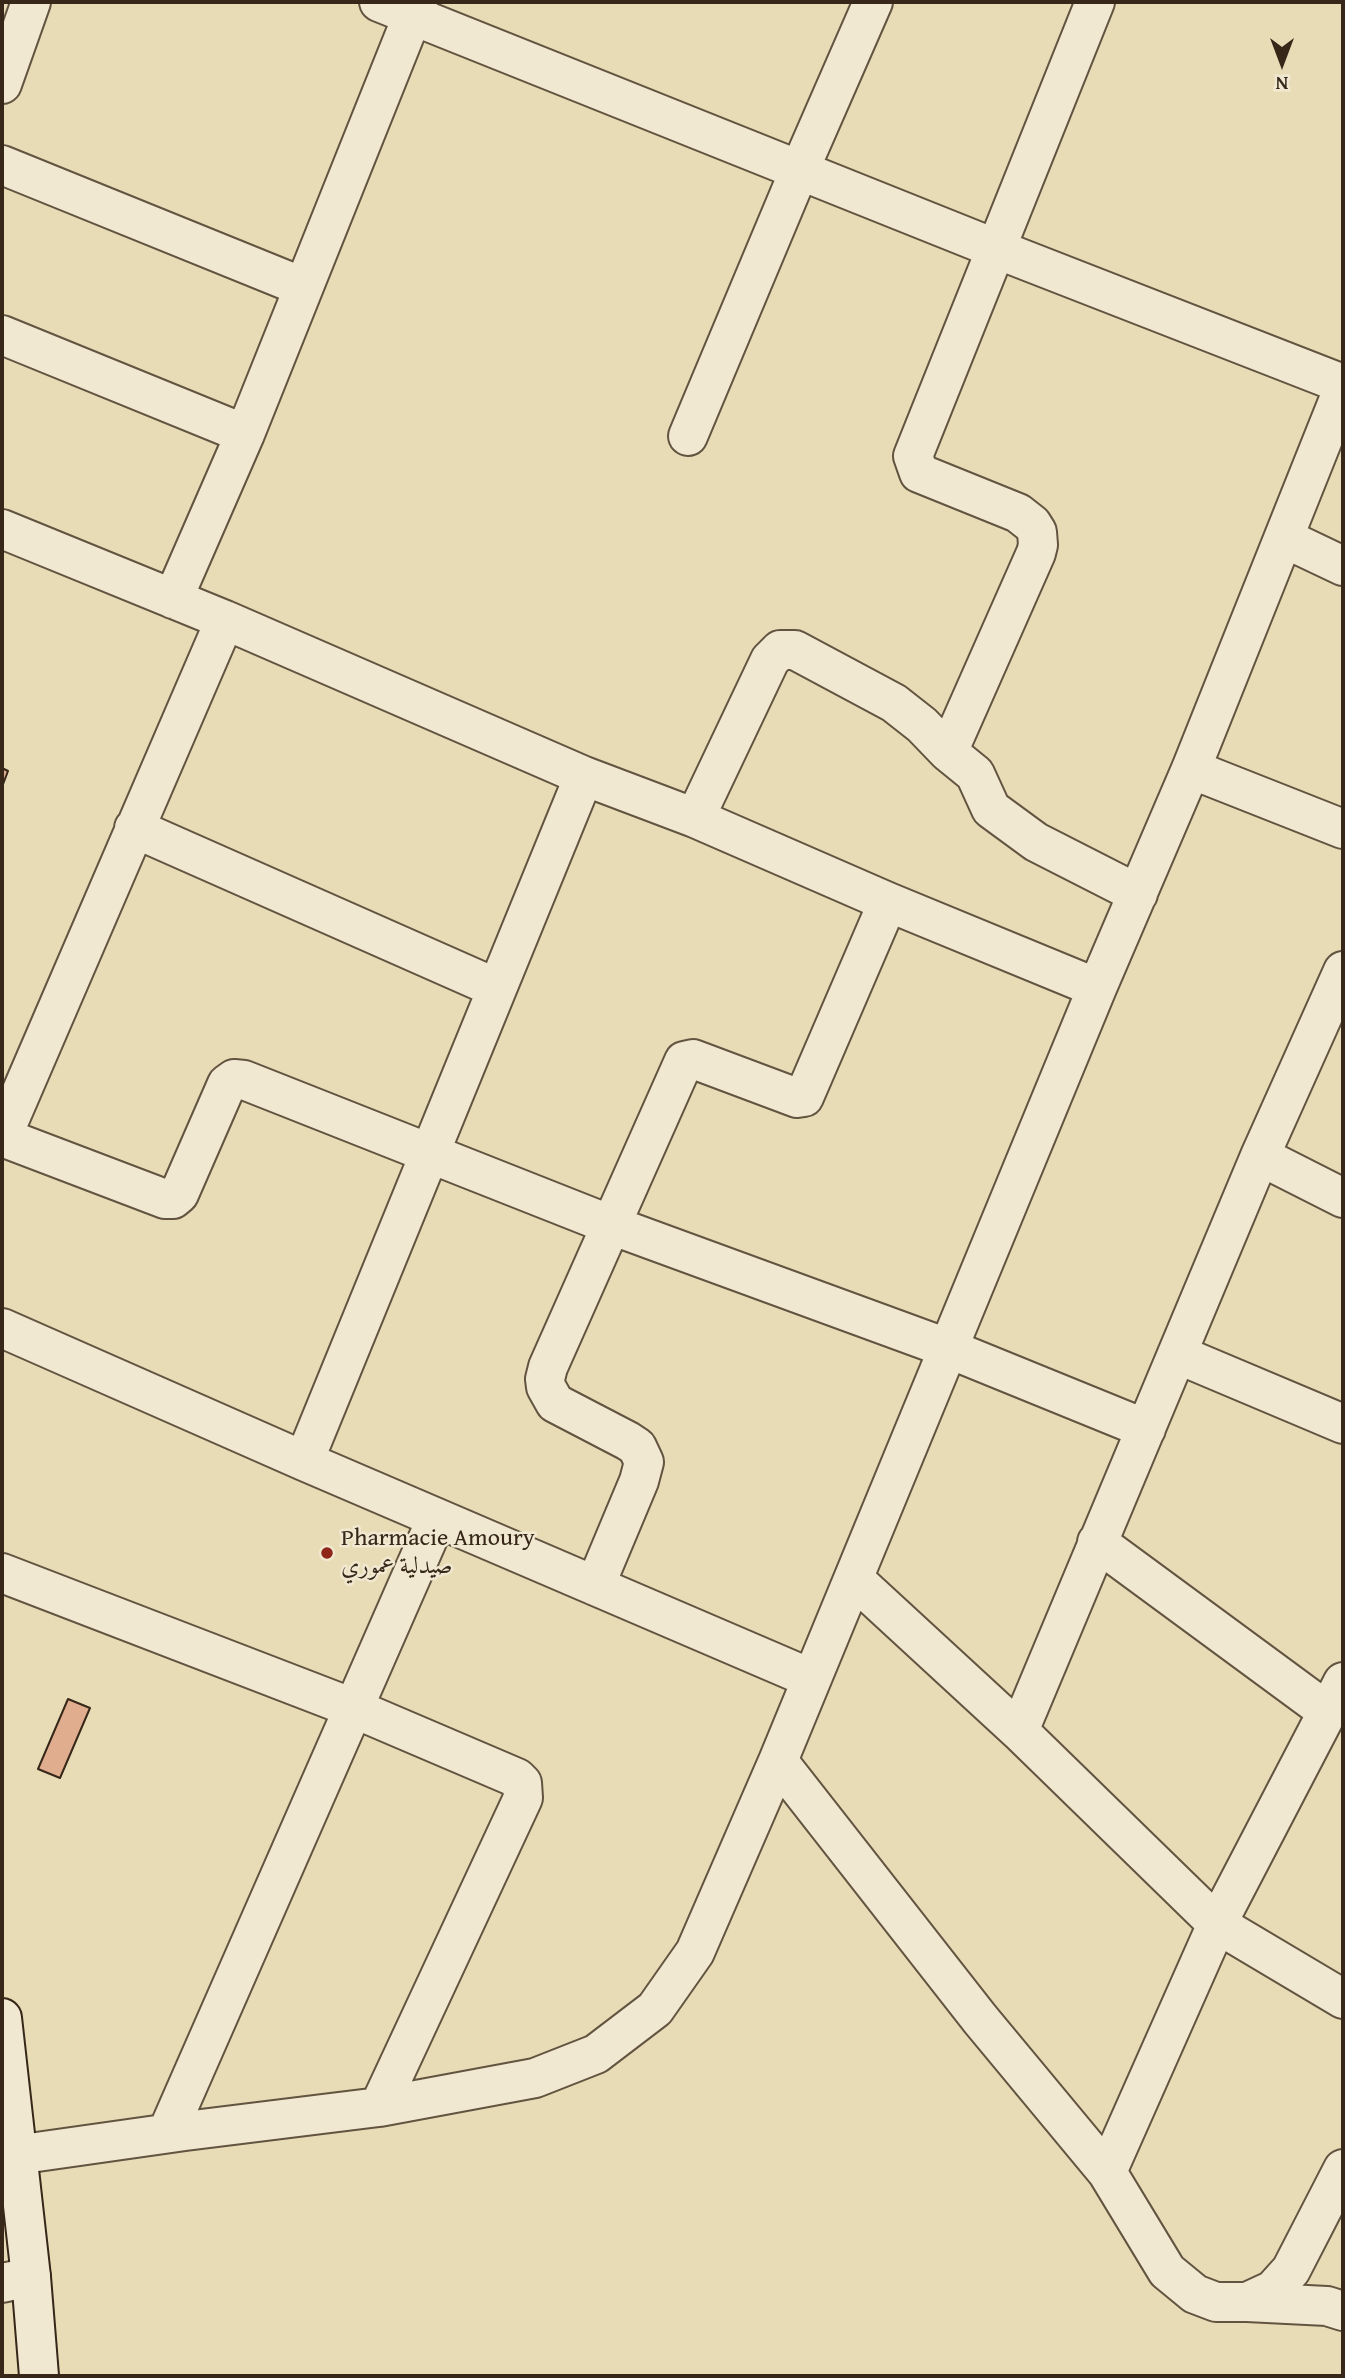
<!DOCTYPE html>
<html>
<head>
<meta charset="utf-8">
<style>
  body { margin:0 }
  #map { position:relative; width:1345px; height:2378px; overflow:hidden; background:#e8dcb7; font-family:"Gentium Book Plus",serif }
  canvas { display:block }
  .frame { position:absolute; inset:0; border:4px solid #362719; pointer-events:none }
  .north { position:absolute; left:1247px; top:28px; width:70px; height:70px; -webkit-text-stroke:5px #f0e8d0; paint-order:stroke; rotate:180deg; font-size:19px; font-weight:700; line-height:28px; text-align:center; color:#362719 }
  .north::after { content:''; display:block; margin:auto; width:24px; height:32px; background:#362719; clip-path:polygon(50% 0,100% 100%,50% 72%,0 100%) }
</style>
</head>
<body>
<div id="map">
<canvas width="1345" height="2378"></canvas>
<div class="frame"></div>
<div class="north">N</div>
</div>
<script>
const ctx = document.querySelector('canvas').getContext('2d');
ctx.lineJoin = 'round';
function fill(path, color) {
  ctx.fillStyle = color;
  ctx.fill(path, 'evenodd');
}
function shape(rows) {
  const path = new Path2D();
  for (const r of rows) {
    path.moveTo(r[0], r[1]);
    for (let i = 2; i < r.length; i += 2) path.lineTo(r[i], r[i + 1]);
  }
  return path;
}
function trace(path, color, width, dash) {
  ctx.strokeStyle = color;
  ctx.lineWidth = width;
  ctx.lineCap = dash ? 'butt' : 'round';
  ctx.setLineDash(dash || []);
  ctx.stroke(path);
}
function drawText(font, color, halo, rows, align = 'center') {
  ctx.font = font + ' "Gentium Book Plus",Amiri,serif';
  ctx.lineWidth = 5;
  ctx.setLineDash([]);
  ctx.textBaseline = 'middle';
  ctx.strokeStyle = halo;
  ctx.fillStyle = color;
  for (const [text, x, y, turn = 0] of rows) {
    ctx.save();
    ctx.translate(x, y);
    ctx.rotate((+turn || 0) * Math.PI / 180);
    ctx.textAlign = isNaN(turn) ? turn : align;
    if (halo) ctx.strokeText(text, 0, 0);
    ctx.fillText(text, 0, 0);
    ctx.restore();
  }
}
const building = shape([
  [2,768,8,771,2,787,2,768],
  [68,1699,90,1708,60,1778,38,1769,68,1699]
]);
fill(building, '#e1ad8f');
trace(building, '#362719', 2);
const minor = shape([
  [379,2,994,248,1343,384],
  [2,84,31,2],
  [2,165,303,287],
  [2,335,245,434],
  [688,436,800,169,873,2],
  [2,529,225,620,584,776,695,818,888,902,1097,988],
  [1284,538,1343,566],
  [173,599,245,434,418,2],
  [948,752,975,774,991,809,1036,842,1138,894],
  [1191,769,1343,829],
  [695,818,770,660,780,650,795,650,894,703,922,725,948,752,1036,553,1038,545,1037,532,1032,524,1018,513,919,473,913,456,1095,2],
  [134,828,496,988],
  [2,1137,165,1199,173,1199,179,1194,227,1084,234,1079,244,1080,611,1225,947,1348,1146,1429],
  [2,1137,225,620],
  [1260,1156,1343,1198],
  [2,1328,304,1461,810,1678],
  [1177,1354,1343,1424],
  [304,1461,584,776],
  [1097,1542,1328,1712],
  [2,1573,353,1708,517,1778,522,1783,523,1798,379,2107],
  [854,1579,1019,1731,1217,1924,1343,1999],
  [595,1586,639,1481,644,1462,637,1447,628,1441,555,1403,546,1387,545,1379,548,1367,684,1061,693,1059,797,1098,804,1097,888,902],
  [1019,1731,1260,1156,1343,971],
  [778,1761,980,2019,1107,2172,1217,1924,1343,1682],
  [167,2133,437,1518],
  [2,2157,185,2131,379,2107,535,2078,596,2054,655,2009,695,1952,778,1761,1097,988,1191,769,1343,389],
  [1107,2172,1167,2271,1195,2294,1216,2302,1247,2302,1273,2290,1291,2270,1343,2169],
  [2,2283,31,2277],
  [1247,2302,1327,2306,1343,2311]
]);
const secondary = shape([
  [2,2018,31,2277,39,2376]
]);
trace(minor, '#625440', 42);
trace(secondary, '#362719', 42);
trace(minor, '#f0e8d0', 38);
trace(secondary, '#f0e8d0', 38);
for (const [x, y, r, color] of [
  [327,1553,7,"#8f2418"]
]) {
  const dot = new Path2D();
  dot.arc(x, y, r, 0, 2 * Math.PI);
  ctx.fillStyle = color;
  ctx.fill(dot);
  trace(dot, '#f0e8d0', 2.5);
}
drawText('24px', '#362719', '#f0e8d0', [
  ["Pharmacie Amoury",341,1539],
  ["صيدلية عموري",341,1567]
], 'left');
</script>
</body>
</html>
